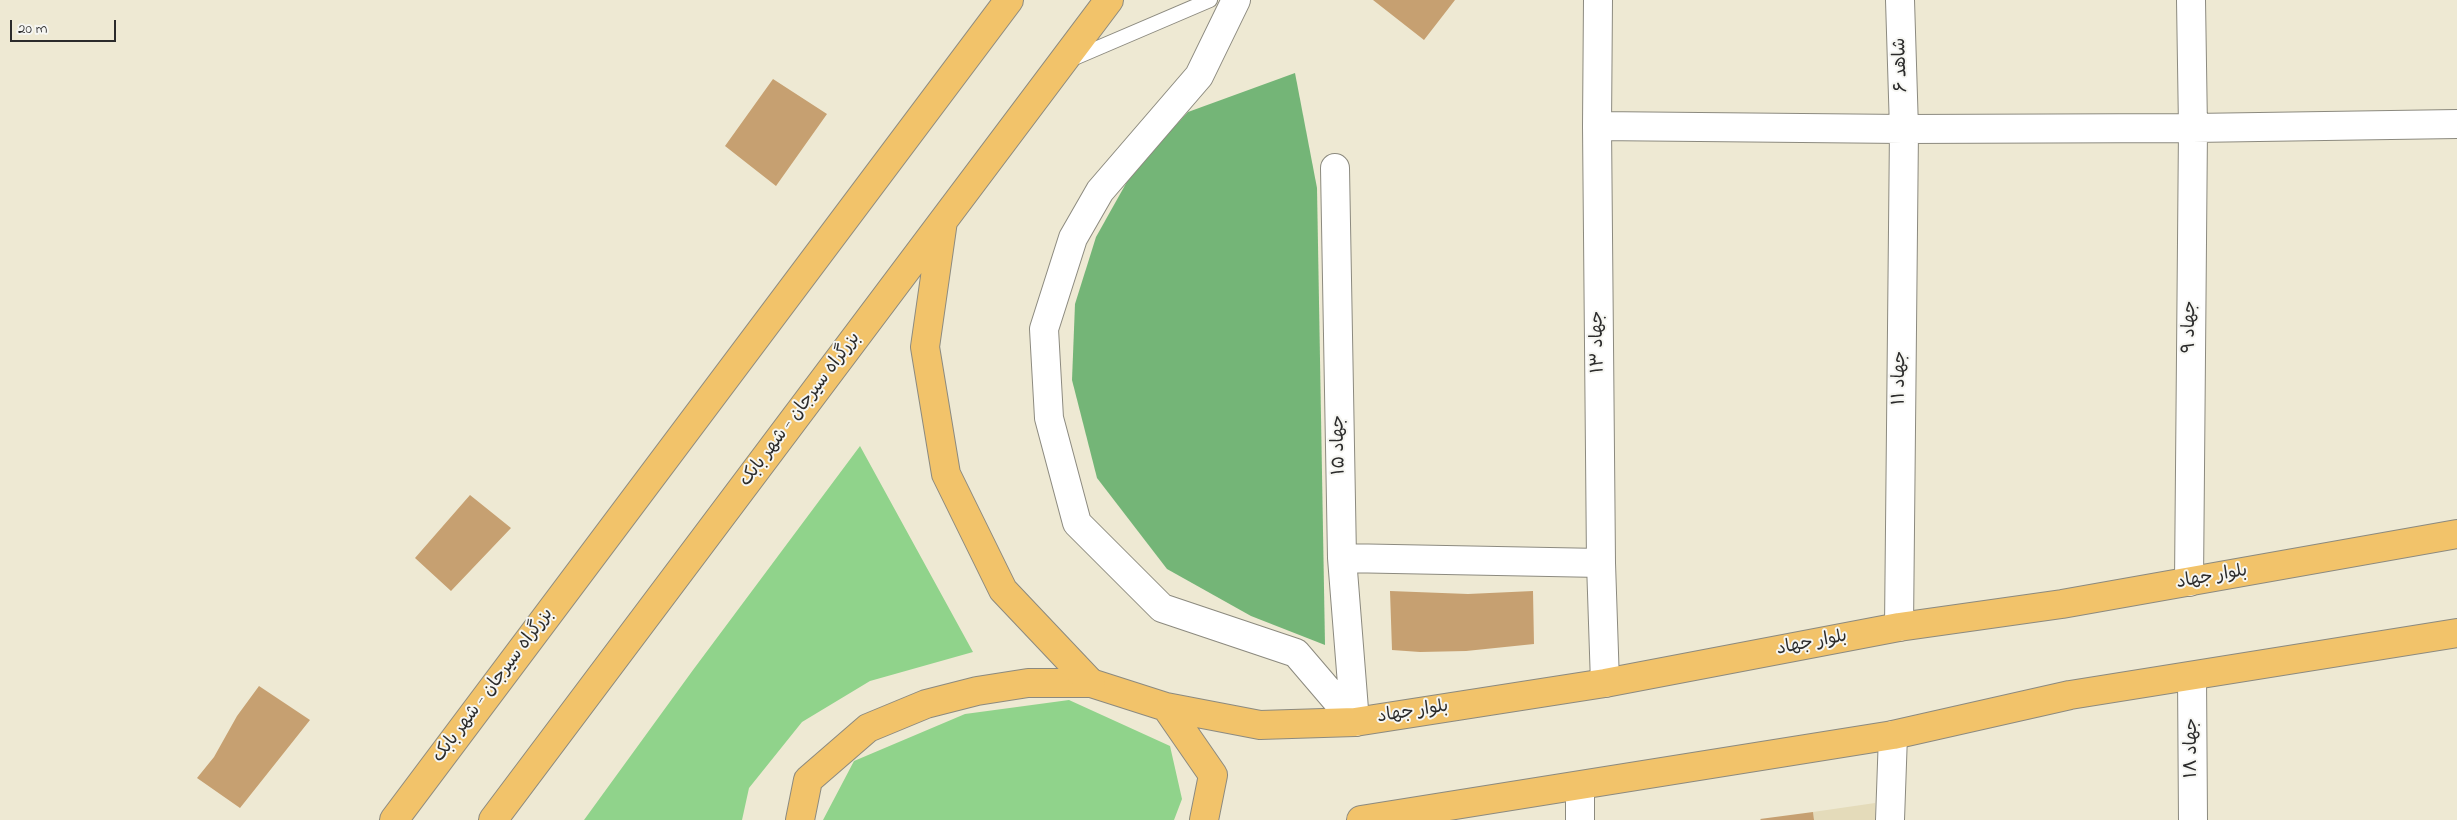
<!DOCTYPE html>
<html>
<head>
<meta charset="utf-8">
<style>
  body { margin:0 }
  #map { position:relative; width:2457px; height:820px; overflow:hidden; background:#eee9d3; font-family:"Indie Flower",sans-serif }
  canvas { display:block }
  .scale { position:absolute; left:10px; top:20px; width:106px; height:22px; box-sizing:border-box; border:2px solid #2b2b2b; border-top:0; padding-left:6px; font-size:15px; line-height:18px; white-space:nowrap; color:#2b2b2b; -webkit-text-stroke:4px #f6f6f2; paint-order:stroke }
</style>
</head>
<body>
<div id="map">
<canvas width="2457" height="820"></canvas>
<div class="scale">20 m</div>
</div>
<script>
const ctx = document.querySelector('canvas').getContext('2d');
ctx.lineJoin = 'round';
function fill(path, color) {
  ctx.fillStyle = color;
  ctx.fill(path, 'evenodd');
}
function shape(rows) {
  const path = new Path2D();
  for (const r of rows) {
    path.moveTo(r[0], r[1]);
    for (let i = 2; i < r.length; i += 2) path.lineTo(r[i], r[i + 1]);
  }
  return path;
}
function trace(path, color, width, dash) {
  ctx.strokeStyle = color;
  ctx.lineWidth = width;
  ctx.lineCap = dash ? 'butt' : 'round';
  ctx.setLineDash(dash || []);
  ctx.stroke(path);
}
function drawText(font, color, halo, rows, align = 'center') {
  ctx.font = font + ' "Indie Flower","Playpen Sans Arabic",sans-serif';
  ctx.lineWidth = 4;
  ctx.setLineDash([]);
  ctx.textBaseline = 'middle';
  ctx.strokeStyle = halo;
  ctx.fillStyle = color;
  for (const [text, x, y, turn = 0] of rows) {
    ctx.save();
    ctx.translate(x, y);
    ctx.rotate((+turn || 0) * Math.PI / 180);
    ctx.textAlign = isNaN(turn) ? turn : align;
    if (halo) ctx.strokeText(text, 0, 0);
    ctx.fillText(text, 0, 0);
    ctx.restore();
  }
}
fill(shape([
  [1875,803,1875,820,1814,820,1813,812]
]), '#e4dbba');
fill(shape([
  [860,446,973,652,870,681,802,722,749,788,742,820,584,820,693,670],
  [1069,700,1170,746,1182,799,1174,820,823,820,854,761,965,714]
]), '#90d38b');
fill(shape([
  [1295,73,1317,188,1325,645,1251,616,1167,569,1097,478,1072,380,1075,304,1096,237,1133,171,1188,112]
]), '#74b577');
fill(shape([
  [1373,0,1455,0,1424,40],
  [773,79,827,114,776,186,725,146],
  [470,495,511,528,451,591,415,558],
  [1390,591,1468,594,1533,591,1534,644,1466,651,1420,652,1392,650],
  [259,686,310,720,240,808,197,778,214,757,237,716],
  [1813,812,1814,820,1761,820,1760,819]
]), '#c6a071');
const service = shape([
  [1072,59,1210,0]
]);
const minor = shape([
  [1236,0,1199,76,1100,191,1073,238,1044,329,1049,418,1077,523,1162,608,1296,653,1355,722],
  [1598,0,1597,126,1601,563,1605,683],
  [1597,126,1904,129,2193,128,2457,124],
  [1335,168,1342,558,1355,722],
  [1342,558,1601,563],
  [2189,582,2193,128,2191,0],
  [1899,627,1904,129,1900,0],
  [2192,676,2193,820],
  [1580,786,1580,820],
  [1890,820,1893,735]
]);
const primary = shape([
  [1166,707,1260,725,1355,722,1605,683,1899,627,2062,604,2457,534],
  [800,820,808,780,868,728,926,704,977,691,1028,683,1091,683,1166,707,1213,775,1204,820],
  [1361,820,1893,735,2070,695,2457,633]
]);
const trunk = shape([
  [943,221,925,347,946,474,1003,590,1091,683],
  [394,820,1009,0],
  [493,820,1109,0]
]);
trace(service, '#8c8a7f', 16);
trace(minor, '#8c8a7f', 30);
trace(primary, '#8c8a7f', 30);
trace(trunk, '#8c8a7f', 30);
trace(service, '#fff', 14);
trace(minor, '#fff', 28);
trace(primary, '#f2c36a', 28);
trace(trunk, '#f2c36a', 28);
drawText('18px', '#2b2b2b', '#f6f6f2', [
  ["شاهد ۶",1902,65,-92],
  ["جهاد ۹",2191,327,-89],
  ["جهاد ۱۳",1599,342,-91],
  ["جهاد ۱۱",1901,378,-89],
  ["بزرگراه سیرجان - شهر بابک",801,410,-53],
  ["جهاد ۱۵",1340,445,-91],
  ["بلوار جهاد",2212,578,-10],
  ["بلوار جهاد",1812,644,-11],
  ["بزرگراه سیرجان - شهر بابک",494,686,-53],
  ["بلوار جهاد",1413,713,-9],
  ["جهاد ۱۸",2193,748,-90]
]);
</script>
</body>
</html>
